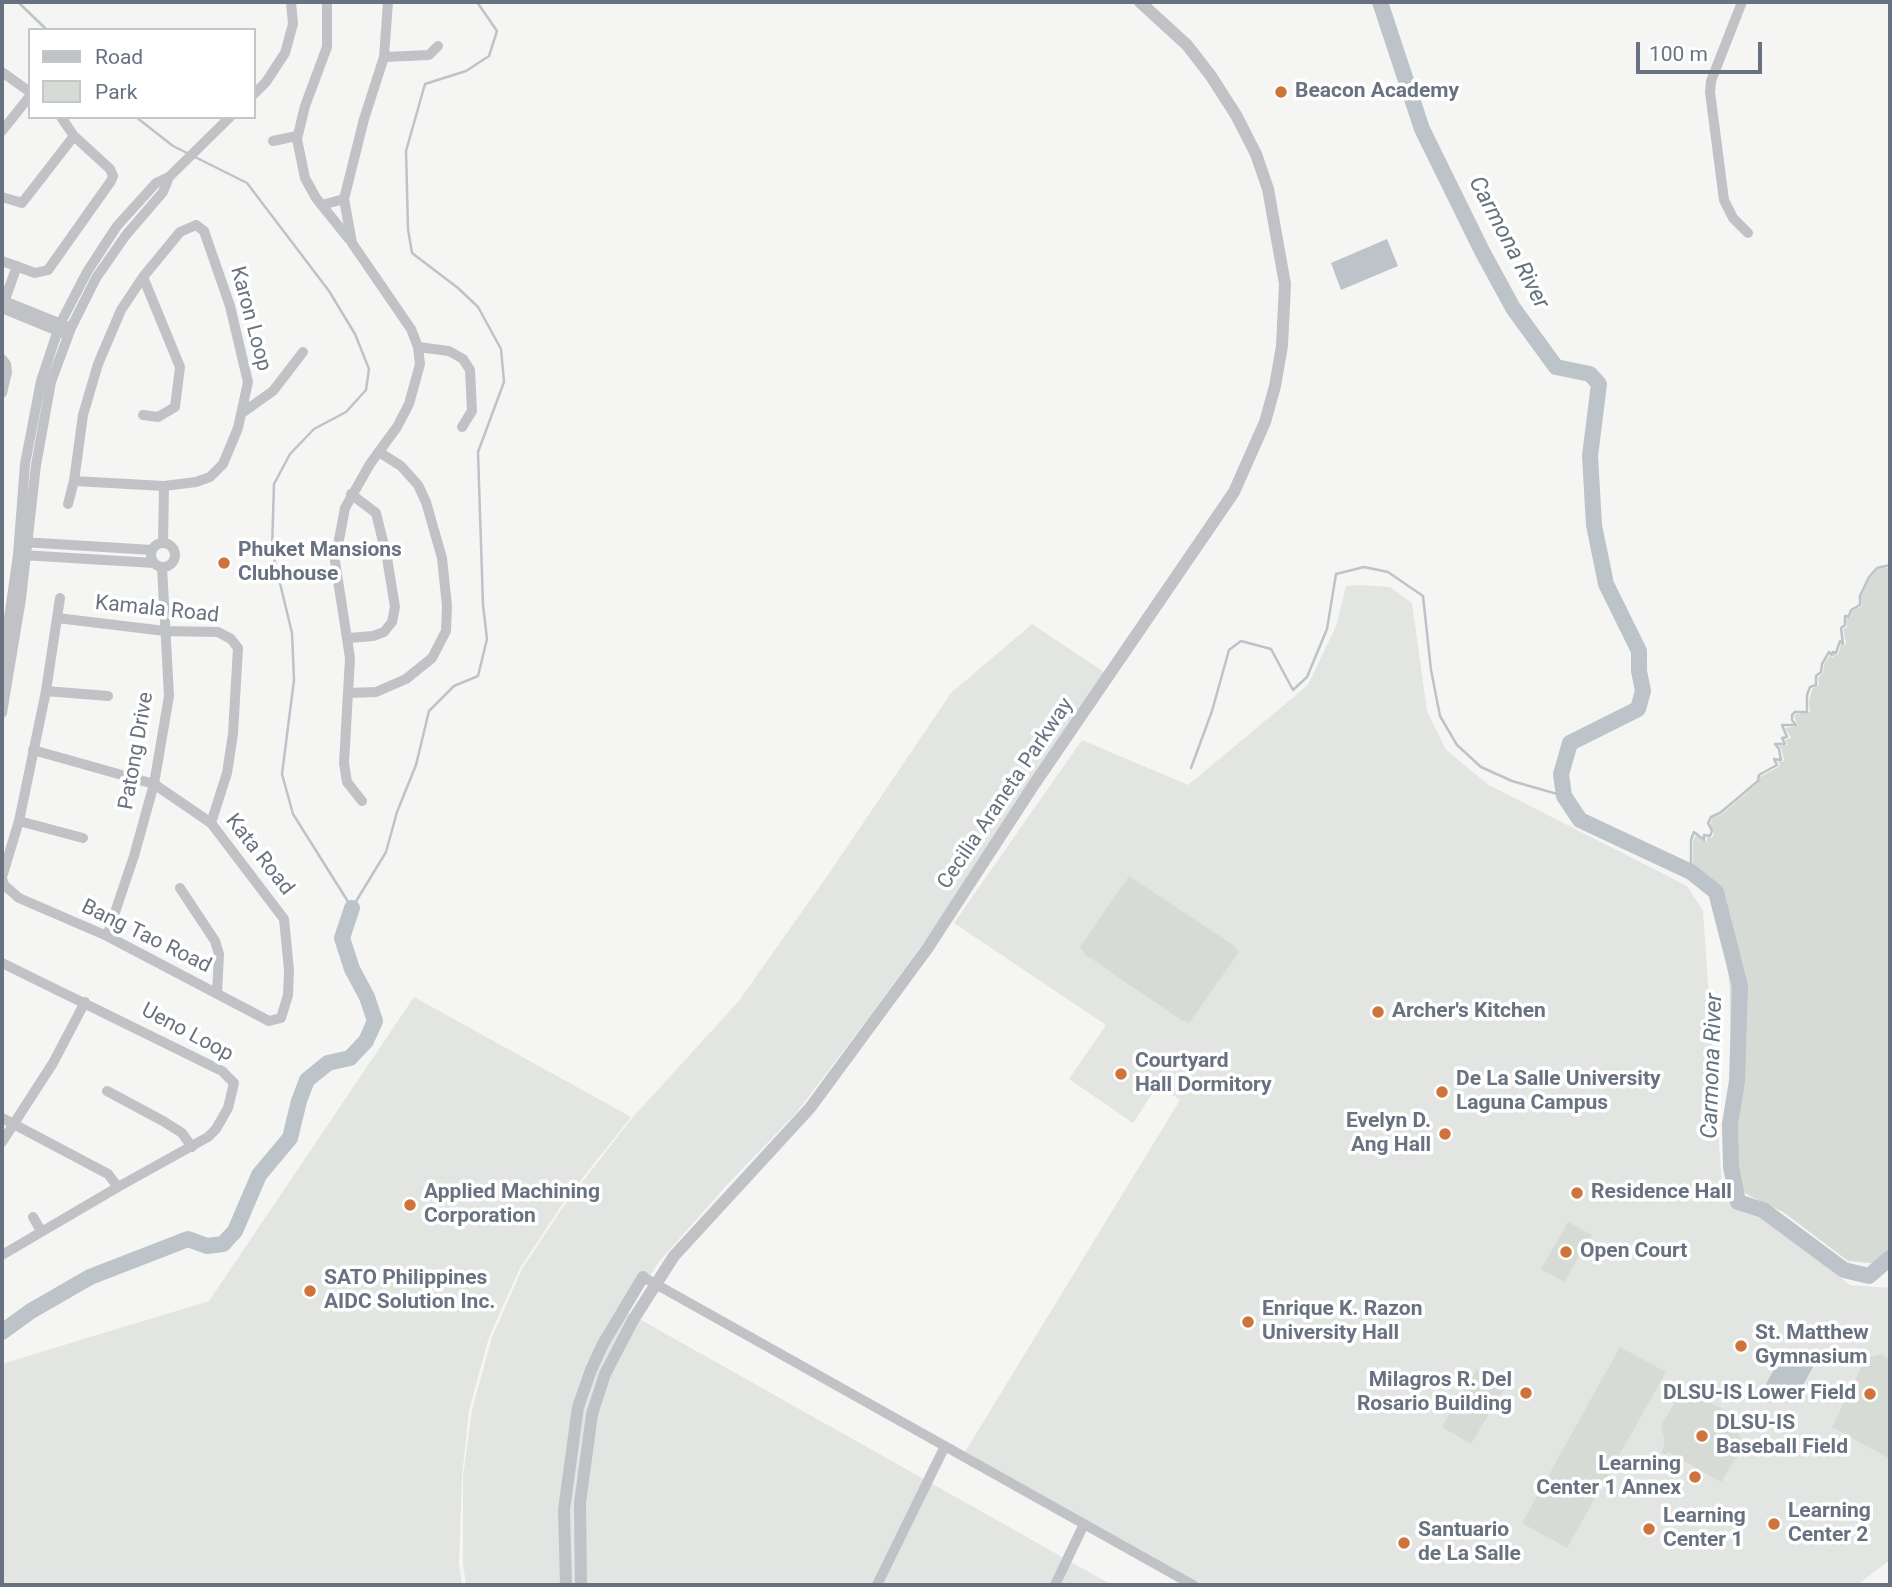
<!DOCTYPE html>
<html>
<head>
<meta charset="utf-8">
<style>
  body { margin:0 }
  #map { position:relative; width:1892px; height:1587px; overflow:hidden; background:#f5f6f3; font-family:Roboto,sans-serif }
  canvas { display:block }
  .frame { position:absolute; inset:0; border:4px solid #697280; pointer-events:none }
  .legend { position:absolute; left:28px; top:28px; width:228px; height:91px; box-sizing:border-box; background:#fff; border:2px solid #c3c7cc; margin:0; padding:9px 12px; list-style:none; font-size:21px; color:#697280 }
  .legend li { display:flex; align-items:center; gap:14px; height:35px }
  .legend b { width:35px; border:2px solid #c3c7cc }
  .scale { position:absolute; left:1636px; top:42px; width:126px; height:32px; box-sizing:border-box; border:4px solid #697280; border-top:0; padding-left:9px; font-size:21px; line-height:24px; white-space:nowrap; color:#697280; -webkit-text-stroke:5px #fff; paint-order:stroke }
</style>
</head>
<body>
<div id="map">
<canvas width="1892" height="1587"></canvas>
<div class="frame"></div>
<ul class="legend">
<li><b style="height:9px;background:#c0c2c6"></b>Road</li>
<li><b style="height:19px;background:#d6dcd5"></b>Park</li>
</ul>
<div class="scale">100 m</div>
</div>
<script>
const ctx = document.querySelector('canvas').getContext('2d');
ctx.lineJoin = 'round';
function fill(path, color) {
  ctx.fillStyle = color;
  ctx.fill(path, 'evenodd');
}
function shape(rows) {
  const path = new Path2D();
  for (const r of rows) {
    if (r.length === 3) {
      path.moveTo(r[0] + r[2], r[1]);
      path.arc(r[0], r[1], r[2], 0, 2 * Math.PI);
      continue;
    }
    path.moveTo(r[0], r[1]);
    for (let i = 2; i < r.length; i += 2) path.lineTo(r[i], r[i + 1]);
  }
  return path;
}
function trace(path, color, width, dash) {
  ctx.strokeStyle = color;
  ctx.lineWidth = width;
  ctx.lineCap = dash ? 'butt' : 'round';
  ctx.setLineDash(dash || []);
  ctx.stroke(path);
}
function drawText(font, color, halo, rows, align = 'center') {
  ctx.font = font + ' Roboto,sans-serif';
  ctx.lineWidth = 7;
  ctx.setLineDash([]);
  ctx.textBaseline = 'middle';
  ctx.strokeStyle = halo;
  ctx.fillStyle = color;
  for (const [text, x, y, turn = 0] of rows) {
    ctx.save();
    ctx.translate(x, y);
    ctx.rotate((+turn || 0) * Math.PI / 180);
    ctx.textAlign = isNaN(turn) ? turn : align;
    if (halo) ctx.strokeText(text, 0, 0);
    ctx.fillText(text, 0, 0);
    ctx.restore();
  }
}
fill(shape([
  [1361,585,1390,587,1412,603,1427,711,1446,750,1489,785,1687,886,1703,911,1722,1187,1777,1227,1850,1285,1890,1288,1890,1560,1857,1585,1189,1585,960,1460,1180,1100,1158,1085,1133,1123,1069,1079,1106,1025,954,923,1082,740,1188,785,1308,685,1336,626,1346,586],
  [1032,624,1104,672,927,938,863,1025,797,1112,726,1186,658,1263,627,1312,1112,1585,466,1585,463,1564,463,1477,472,1410,492,1337,522,1269,565,1204,633,1117,738,1002,830,872,951,693],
  [414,997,631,1117,565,1200,520,1268,489,1337,469,1410,462,1477,459,1564,462,1585,2,1585,2,1368,5,1363,209,1301]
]), '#e3e5e3');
fill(shape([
  [1890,567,1890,1265,1848,1261,1783,1212,1750,1196,1735,1186,1731,1124,1730,987,1717,892,1693,870,1693,841,1696,835,1703,841,1707,841,1707,837,1712,838,1714,833,1710,824,1712,818,1721,815,1758,783,1760,777,1778,767,1780,764,1777,761,1782,762,1784,760,1781,748,1777,746,1788,745,1785,740,1791,738,1785,728,1798,726,1794,716,1797,714,1810,712,1809,702,1812,689,1819,685,1818,678,1823,673,1824,664,1830,655,1833,658,1834,654,1838,655,1841,644,1844,646,1846,643,1843,629,1847,627,1846,617,1851,617,1852,611,1862,606,1861,597,1870,578,1878,569],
  [1129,876,1233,945,1239,952,1189,1023,1181,1020,1086,955,1080,947],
  [1568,1222,1592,1235,1564,1282,1541,1269],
  [1620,1347,1666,1372,1567,1548,1522,1523],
  [1882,1354,1890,1360,1890,1459,1832,1427,1866,1358],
  [1477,1369,1506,1386,1471,1444,1442,1427],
  [1682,1390,1730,1412,1734,1419,1741,1440,1740,1451,1721,1482,1668,1452,1666,1455,1662,1452,1665,1440,1661,1426]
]), '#d6dcd5');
fill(shape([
  [1387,239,1398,266,1341,290,1331,263],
  [1784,1351,1813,1367,1794,1401,1765,1386]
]), '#bcc3c9');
trace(shape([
  [18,2,47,30],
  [136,117,173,146,187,153],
  [193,156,247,183,329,291,355,334,369,369,366,390,346,412,314,429,290,454,274,484,272,550,292,633,294,680,282,774,293,814,352,908,386,852,397,812,416,765,429,711,454,686,478,676,487,639,483,605,478,452,504,382,501,349,478,307,458,288,412,253,408,229,406,151,425,84,466,71,489,56,497,31,477,2],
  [1191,768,1212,711,1229,650,1241,641,1271,649,1293,690,1307,677,1327,629,1336,574,1364,567,1388,572,1423,596,1431,670,1440,716,1457,745,1481,767,1512,781,1564,796],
  [1691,872,1691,840,1694,832,1704,840,1704,835,1710,836,1712,831,1708,823,1711,817,1720,813,1758,781,1759,775,1777,765,1774,759,1781,760,1779,749,1775,744,1785,744,1782,738,1787,737,1782,725,1796,725,1792,720,1792,715,1795,712,1807,712,1807,695,1810,687,1816,685,1816,676,1821,672,1822,664,1829,652,1832,655,1833,652,1836,653,1840,641,1843,644,1841,628,1845,625,1845,616,1849,616,1851,610,1860,605,1860,596,1869,577,1877,568,1890,565]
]), '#bcc3c9', 2.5);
trace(shape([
  [1380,2,1422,129,1482,251,1513,308,1556,367,1590,374,1599,384,1590,456,1594,525,1606,584,1639,651,1639,671,1643,691,1638,709,1570,743,1561,774,1564,796,1580,820,1691,872,1716,892,1740,986,1737,1081,1730,1124,1731,1167,1738,1202,1763,1210,1844,1270,1869,1276,1890,1258],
  [2,1332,31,1311,90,1277,188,1239,207,1246,223,1244,235,1231,259,1175,290,1138,299,1101,307,1080,328,1063,350,1058,366,1041,375,1021,367,997,352,969,342,938,352,908]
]), '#bcc3c9', 16);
trace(shape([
  [327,2,327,47,305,106,297,139,305,178,316,198,349,239],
  [1742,2,1711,81,1710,92,1724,200,1733,218,1748,233],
  [384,57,429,55,438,46],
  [2,72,30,92],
  [254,94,266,82,285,53,293,24,291,2],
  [2,131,30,96],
  [273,141,297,136],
  [2,197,22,203,74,136],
  [322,205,344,199],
  [196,225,204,231,230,306,248,382,238,428,223,464,210,477,196,482,164,486,74,481,83,415,98,364,121,310,143,277,180,232,196,225],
  [2,261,35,273,48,270,111,181,113,176,110,169,74,136,61,117],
  [4,301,66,326],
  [3,305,17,266],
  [2,308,63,333],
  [418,347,449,351,463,359,470,370,472,411,462,427],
  [2,359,6,364,7,372,2,393],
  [242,413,273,391,303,352],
  [143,415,158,417,175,407,180,367,143,277],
  [68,504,74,481],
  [23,542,152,550],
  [163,543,164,486],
  [163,555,12],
  [22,555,154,563],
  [57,618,165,631,218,632,231,639,238,648,233,734,227,773,211,823],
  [349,638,373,636,384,632,392,622,395,607,387,558,376,513,351,494],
  [2,667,18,555,25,464,41,381,60,324,87,272,117,226,156,183,169,177,230,117],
  [46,691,108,696],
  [348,693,376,692,406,679,432,658,446,631,447,606,442,558,426,502,418,485,401,466,379,452],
  [2,713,21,599,36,465,51,382,71,328,96,278,126,235,163,192,169,177],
  [362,801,347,782,344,763,350,658,335,561,345,508,370,464,397,427,409,404,420,364,418,347,411,329,352,243,344,199,364,119,384,57,388,2],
  [19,821,83,838],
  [2,877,19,821,46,691,60,598],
  [2,878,4,885,19,898,107,936,269,1021,281,1018,288,995,289,970,284,919,211,823,154,784,33,750],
  [180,888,215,941,219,954,217,993],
  [107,936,134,856,154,784,169,696,162,567],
  [2,963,222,1071,234,1083,228,1108,216,1129,208,1137,118,1187,2,1255],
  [107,1091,163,1121,182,1133,192,1147],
  [2,1118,108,1174,118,1187],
  [2,1142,53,1063,85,1002],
  [33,1217,41,1231],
  [643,1277,1193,1585],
  [877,1585,945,1446],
  [1055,1585,1084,1524]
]), '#c0c2c6', 10);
trace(shape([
  [566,1585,564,1510,578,1407,591,1370,603,1344,643,1277],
  [581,1585,580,1503,592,1414,605,1374,633,1320,674,1256,810,1108,927,949,1035,783,1234,492,1265,422,1275,386,1282,346,1285,284,1268,189,1256,154,1236,115,1211,76,1187,45,1140,2]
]), '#c0c2c6', 12);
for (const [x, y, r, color] of [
  [1281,92,7,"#ce743b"],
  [224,563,7,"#ce743b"],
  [1378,1012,7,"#ce743b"],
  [1121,1074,7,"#ce743b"],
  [1442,1092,7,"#ce743b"],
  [1445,1134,7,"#ce743b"],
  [1577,1193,7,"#ce743b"],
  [410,1205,7,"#ce743b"],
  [1566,1252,7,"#ce743b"],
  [310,1291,7,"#ce743b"],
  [1248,1322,7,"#ce743b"],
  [1741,1346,7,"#ce743b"],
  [1526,1393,7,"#ce743b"],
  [1870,1394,7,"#ce743b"],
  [1702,1436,7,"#ce743b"],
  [1695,1477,7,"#ce743b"],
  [1774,1524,7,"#ce743b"],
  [1649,1529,7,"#ce743b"],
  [1404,1543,7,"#ce743b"]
]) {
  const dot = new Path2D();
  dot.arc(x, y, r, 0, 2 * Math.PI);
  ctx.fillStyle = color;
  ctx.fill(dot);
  trace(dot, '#fff', 2.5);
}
drawText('bold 21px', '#697280', '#fff', [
  ["Beacon Academy",1295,92],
  ["Phuket Mansions",238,551],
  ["Clubhouse",238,575],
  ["Archer's Kitchen",1392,1012],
  ["Courtyard",1135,1062],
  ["Hall Dormitory",1135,1086],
  ["De La Salle University",1456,1080],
  ["Laguna Campus",1456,1104],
  ["Evelyn D.",1431,1122,"right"],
  ["Ang Hall",1431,1146,"right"],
  ["Applied Machining",424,1193],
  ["Corporation",424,1217],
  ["Residence Hall",1591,1193],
  ["Open Court",1580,1252],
  ["SATO Philippines",324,1279],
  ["AIDC Solution Inc.",324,1303],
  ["Enrique K. Razon",1262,1310],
  ["University Hall",1262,1334],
  ["St. Matthew",1755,1334],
  ["Gymnasium",1755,1358],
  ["Milagros R. Del",1512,1381,"right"],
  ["Rosario Building",1512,1405,"right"],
  ["DLSU-IS Lower Field",1856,1394,"right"],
  ["DLSU-IS",1716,1424],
  ["Baseball Field",1716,1448],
  ["Learning",1681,1465,"right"],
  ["Center 1 Annex",1681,1489,"right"],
  ["Learning",1788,1512],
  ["Center 2",1788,1536],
  ["Learning",1663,1517],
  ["Center 1",1663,1541],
  ["Santuario",1418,1531],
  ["de La Salle",1418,1555]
], 'left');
drawText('21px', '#697280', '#fff', [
  ["Karon Loop",250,319,75],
  ["Kamala Road",157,610,6],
  ["Patong Drive",137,751,-80],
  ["Cecilia Araneta Parkway",1006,794,-56],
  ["Kata Road",259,855,52],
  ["Bang Tao Road",146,937,26],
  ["Ueno Loop",187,1033,28]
]);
drawText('italic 23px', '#64737d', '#fff', [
  ["Carmona River",1508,243,62],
  ["Carmona River",1713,1066,-88]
]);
</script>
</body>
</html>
